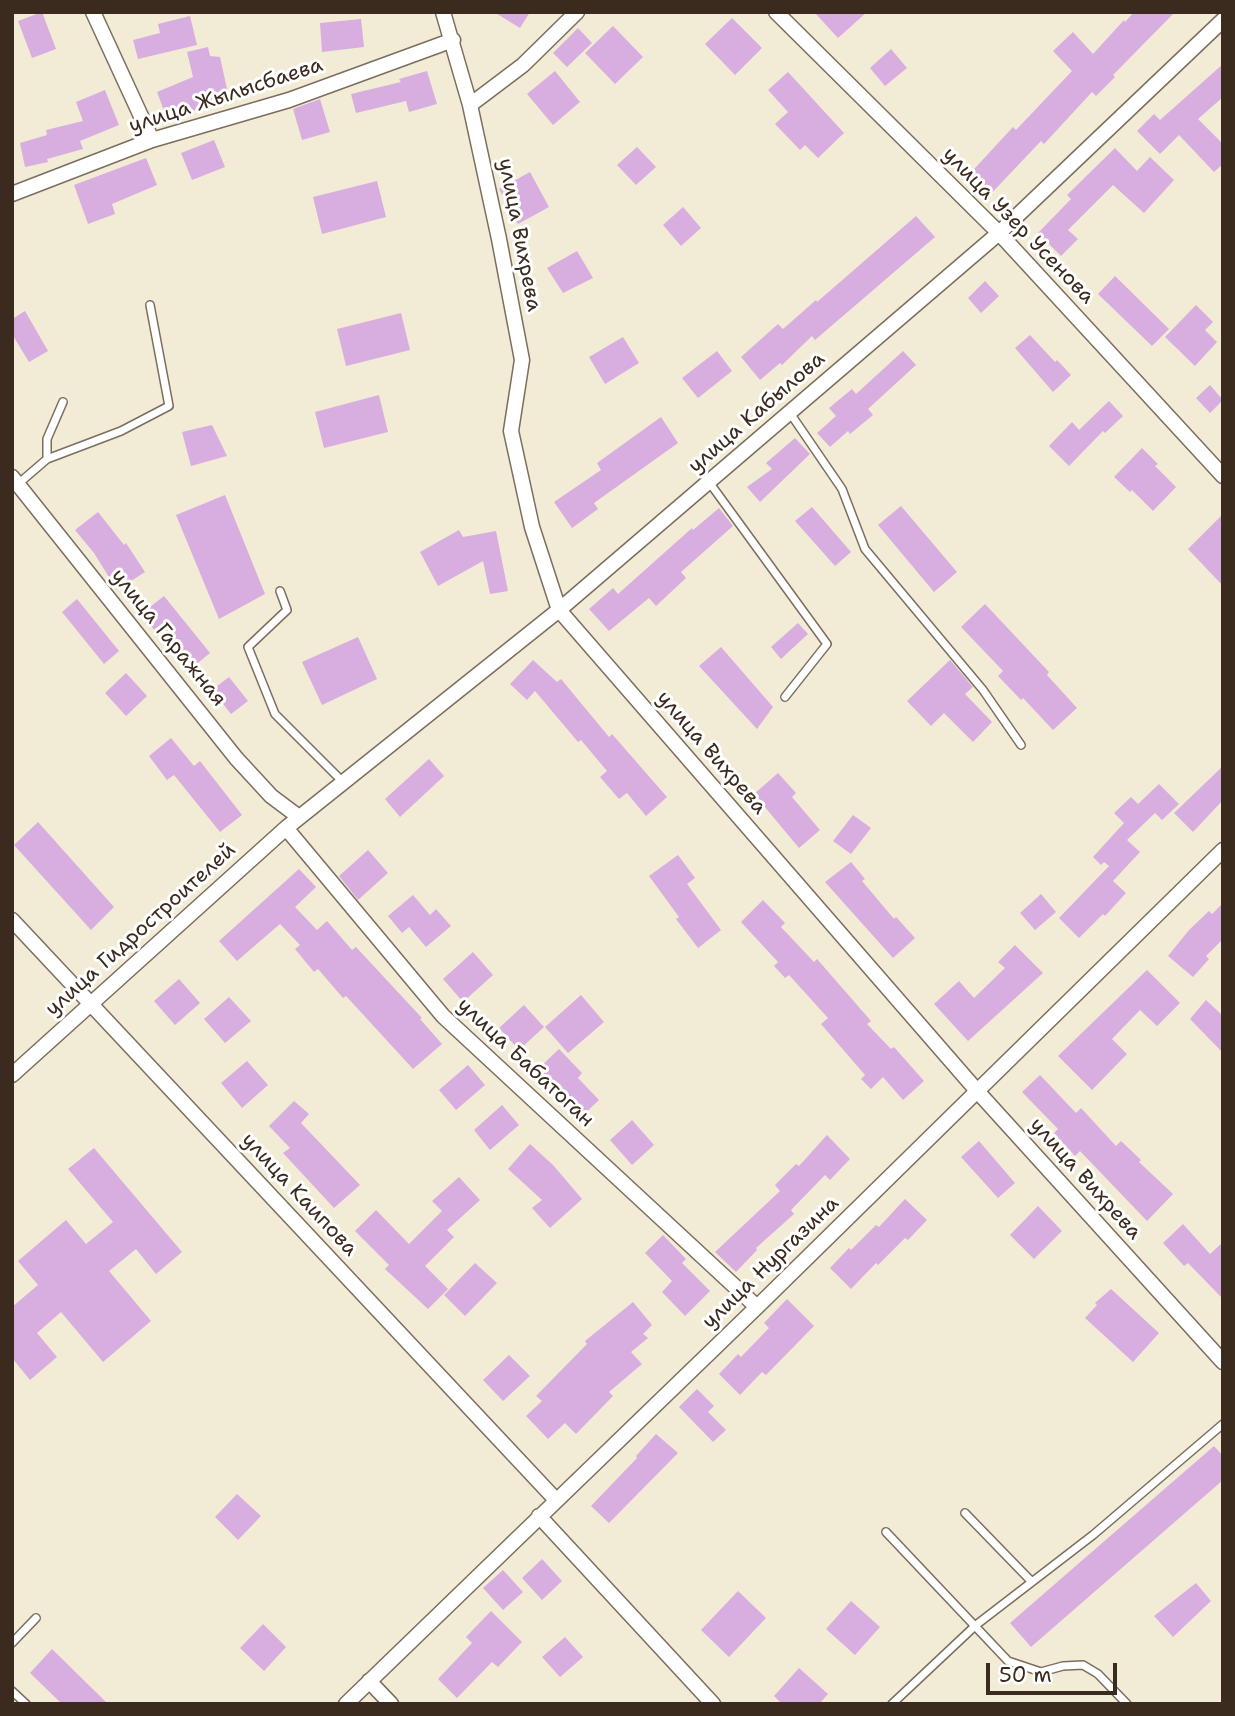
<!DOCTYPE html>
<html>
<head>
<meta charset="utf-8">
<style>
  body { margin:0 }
  #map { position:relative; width:1235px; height:1716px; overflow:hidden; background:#f2ebd5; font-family:"Shantell Sans",sans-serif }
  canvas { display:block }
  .frame { position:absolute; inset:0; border:14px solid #3b2a1e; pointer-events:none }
  .scale { position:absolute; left:986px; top:1663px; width:131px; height:32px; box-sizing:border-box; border:4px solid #3b2a1e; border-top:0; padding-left:9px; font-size:21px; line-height:24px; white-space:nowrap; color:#3b2a1e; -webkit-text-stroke:5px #fff; paint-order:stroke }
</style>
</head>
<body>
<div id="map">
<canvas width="1235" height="1716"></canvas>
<div class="frame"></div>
<div class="scale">50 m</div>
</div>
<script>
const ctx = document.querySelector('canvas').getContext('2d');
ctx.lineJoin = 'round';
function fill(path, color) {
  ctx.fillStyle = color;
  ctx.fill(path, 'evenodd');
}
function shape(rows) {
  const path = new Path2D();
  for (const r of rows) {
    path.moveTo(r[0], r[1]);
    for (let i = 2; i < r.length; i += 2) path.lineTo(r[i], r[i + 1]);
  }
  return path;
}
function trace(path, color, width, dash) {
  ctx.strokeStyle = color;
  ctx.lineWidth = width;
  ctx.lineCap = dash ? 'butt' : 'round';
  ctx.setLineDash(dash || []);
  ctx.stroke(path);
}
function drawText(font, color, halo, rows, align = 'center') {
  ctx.font = font + ' "Shantell Sans",sans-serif';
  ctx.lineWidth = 6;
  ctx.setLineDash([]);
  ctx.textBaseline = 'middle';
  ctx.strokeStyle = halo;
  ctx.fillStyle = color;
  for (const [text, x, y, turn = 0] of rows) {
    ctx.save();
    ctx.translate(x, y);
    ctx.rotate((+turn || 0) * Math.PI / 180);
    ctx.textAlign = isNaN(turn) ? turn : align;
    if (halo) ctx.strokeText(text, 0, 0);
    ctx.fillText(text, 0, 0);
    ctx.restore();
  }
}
fill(shape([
  [42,12,56,49,32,58,18,21],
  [494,12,530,12,520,28],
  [814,12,867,12,838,38],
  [1134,12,1175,12,1113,75,1115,77,1096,96,1092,92,1044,144,1041,141,985,200,964,180,1013,127,1016,130,1072,71,1053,51,1073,32,1093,54,1124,20,1125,22],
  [190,16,197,45,138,59,133,40,160,33,158,24],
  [732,18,762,48,735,75,705,44],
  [361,19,364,47,322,52,320,23],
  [613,26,643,57,615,84,585,53],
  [578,28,592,43,567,67,553,53],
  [208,47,210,56,220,57,229,98,197,106,198,109,168,121,157,92,193,77,187,52],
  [891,49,907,68,885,86,870,68],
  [1223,64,1223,97,1198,119,1223,144,1223,164,1214,172,1179,135,1160,154,1137,131,1154,114,1160,120],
  [427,71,437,104,409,112,406,101,356,113,351,94,401,82,399,79],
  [555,71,580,102,553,125,527,94],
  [788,72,844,133,818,158,805,145,800,150,775,124,788,112,768,90],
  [105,90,119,125,80,141,83,149,47,159,48,162,25,167,20,143,47,135,46,130,83,121,76,102],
  [320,99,330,132,302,140,293,109],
  [214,140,225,167,192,180,181,153],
  [637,147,656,167,636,185,617,165],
  [1115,148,1137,171,1150,157,1174,180,1144,213,1113,185,1068,230,1078,239,1061,256,1038,233,1071,199,1067,195],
  [146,158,157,185,112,204,115,214,88,224,74,185],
  [530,172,549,207,518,224,499,189],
  [377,181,386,217,322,234,313,197],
  [683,207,701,228,681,246,663,225],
  [916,216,935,237,815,340,812,336,782,365,780,363,760,380,741,357,778,324,783,329,816,300,817,302],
  [577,251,593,278,563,293,547,268],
  [1115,276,1169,329,1152,346,1098,294],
  [985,281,999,296,981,313,968,298],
  [1196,305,1213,322,1205,330,1217,342,1195,366,1165,337],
  [25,311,48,351,29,362,12,334,12,319],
  [401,313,410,350,346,366,337,329],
  [1030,335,1055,362,1057,360,1071,375,1053,392,1015,348],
  [623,337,639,363,605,384,589,357],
  [717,351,732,371,698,398,682,378],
  [903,351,916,365,868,409,873,415,850,434,848,431,830,447,817,433,836,416,829,408,852,389,856,394],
  [1210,385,1223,400,1210,413,1196,398],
  [379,395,388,432,324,448,315,412],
  [1109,401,1123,416,1105,433,1103,431,1069,466,1049,446,1072,422,1079,430],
  [661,417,678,443,594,503,598,509,572,528,554,502,601,470,597,463],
  [212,425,227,456,191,466,182,432],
  [795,438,810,454,760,502,747,487,772,469,766,463],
  [1142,448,1158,464,1155,466,1176,487,1153,511,1132,490,1130,492,1114,477],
  [225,495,265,594,219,619,176,515],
  [901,506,957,572,934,592,878,525],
  [812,507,851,552,835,566,795,521],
  [719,508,733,526,681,572,686,578,656,606,649,598,609,631,589,609,613,588,618,594,692,528,693,530],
  [98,512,124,545,126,543,145,572,117,590,94,553,75,530],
  [1223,514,1223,586,1188,549],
  [459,530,463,537,496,531,508,591,490,594,483,561,438,586,420,552],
  [164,596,210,653,188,671,141,614],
  [77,599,119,651,104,664,62,612],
  [985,604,1049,672,1047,675,1077,708,1053,730,1023,698,1021,700,998,676,1003,671,961,627],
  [798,623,808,634,781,659,771,647],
  [358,637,377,679,322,705,302,662],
  [721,647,773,707,757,729,699,666],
  [533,660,557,682,561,679,609,737,612,734,667,797,646,816,627,793,619,799,600,777,607,771,581,740,578,742,535,691,527,700,510,684],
  [950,660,973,687,965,694,992,722,973,742,944,713,931,726,907,701],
  [126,673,147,696,126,716,105,693],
  [229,677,248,701,231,714,212,690],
  [171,738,194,766,200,761,242,815,220,832,174,775,167,780,149,756],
  [429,759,444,776,400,817,385,799],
  [1223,766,1223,800,1193,832,1174,813],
  [778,773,796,793,792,797,820,830,799,848,754,794],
  [1159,784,1179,804,1162,820,1155,813,1127,840,1140,852,1113,881,1126,893,1105,916,1103,914,1079,938,1059,918,1109,866,1104,862,1101,865,1093,857,1124,823,1114,813,1131,797,1138,804],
  [853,815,871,828,851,854,833,841],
  [38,822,114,907,91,930,14,845],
  [368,850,388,873,358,900,339,876],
  [678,855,695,878,687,884,721,930,698,948,676,919,679,917,649,876],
  [851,862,865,879,862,881,894,919,896,917,915,938,893,958,825,882],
  [299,869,316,887,295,907,317,930,327,921,352,950,356,947,422,1018,420,1019,442,1044,413,1069,346,996,343,998,318,969,314,972,295,949,300,945,280,924,237,961,219,941],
  [1041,894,1056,912,1035,930,1020,913],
  [413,895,430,915,436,909,451,926,426,947,409,927,402,933,388,916],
  [763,900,785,923,781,927,814,962,817,959,871,1021,867,1024,891,1049,894,1047,924,1081,903,1100,883,1077,871,1089,861,1079,865,1075,821,1024,828,1018,789,975,785,978,774,966,778,962,741,922],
  [1223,903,1223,939,1206,956,1209,959,1193,977,1168,956,1189,930,1209,911,1212,914],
  [1015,945,1043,973,968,1041,934,1004,959,981,974,998,1005,968,998,962],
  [473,952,493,975,463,1002,443,979],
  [1147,970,1180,1003,1157,1026,1140,1010,1112,1039,1127,1054,1092,1090,1058,1056],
  [179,979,200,1003,175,1025,154,1001],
  [581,995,604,1022,568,1053,545,1027],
  [229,997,251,1021,225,1043,204,1019],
  [1206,1000,1223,1016,1223,1053,1190,1019],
  [524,1005,544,1027,519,1050,499,1028],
  [559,1049,582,1073,578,1078,599,1100,578,1120,565,1107,569,1103,538,1069],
  [247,1061,268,1085,242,1108,221,1083],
  [468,1065,485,1085,456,1110,439,1090],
  [1040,1075,1076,1113,1081,1108,1116,1146,1121,1141,1141,1160,1139,1162,1173,1194,1147,1221,1080,1151,1075,1156,1054,1133,1058,1129,1022,1092],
  [294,1101,309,1114,301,1123,360,1185,334,1208,283,1153,290,1148,269,1126],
  [502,1105,519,1125,490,1150,474,1130],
  [632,1120,654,1145,632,1165,610,1140],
  [827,1135,850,1159,830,1180,825,1175,791,1210,794,1214,756,1248,757,1250,736,1272,715,1252,780,1191,775,1185,796,1164,799,1166],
  [979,1141,1015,1183,998,1198,961,1157],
  [530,1144,553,1165,582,1199,550,1228,532,1208,542,1200,508,1169],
  [94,1148,182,1252,156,1274,136,1249,109,1271,151,1321,103,1362,61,1312,37,1333,57,1357,30,1380,12,1358,12,1307,38,1285,18,1261,66,1220,86,1244,113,1222,68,1169],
  [459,1177,480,1200,447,1230,454,1237,425,1266,448,1289,428,1309,385,1269,389,1265,355,1231,376,1210,409,1244,442,1211,432,1201],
  [905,1199,927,1220,908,1240,905,1238,878,1265,876,1263,851,1289,830,1268,849,1248,851,1250,876,1225,879,1227],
  [1038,1206,1062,1231,1034,1259,1010,1235],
  [1183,1224,1210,1254,1223,1242,1223,1299,1188,1263,1184,1266,1163,1243],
  [663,1235,686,1259,682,1263,710,1291,685,1316,662,1292,672,1281,645,1253],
  [475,1263,497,1283,465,1316,444,1295],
  [1111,1289,1159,1333,1133,1362,1085,1318,1097,1305,1095,1303],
  [787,1299,814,1326,766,1375,762,1372,740,1395,719,1374,738,1354,741,1357,769,1328,764,1323],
  [633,1302,652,1325,643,1334,648,1338,631,1352,642,1364,609,1392,613,1396,576,1434,565,1423,548,1439,526,1416,542,1401,536,1396,587,1344,585,1341],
  [509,1355,530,1376,503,1401,483,1380],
  [697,1389,714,1406,708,1412,726,1430,713,1442,679,1407],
  [656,1434,678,1453,609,1523,591,1506,637,1458,636,1456],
  [1214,1446,1223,1456,1223,1480,1031,1647,1010,1623],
  [237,1494,261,1516,238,1540,215,1517],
  [542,1559,562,1581,542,1600,522,1578],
  [503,1570,523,1592,503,1610,483,1588],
  [1196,1583,1211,1601,1173,1637,1154,1616],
  [738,1591,766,1618,729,1657,701,1630],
  [851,1601,880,1627,855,1655,826,1629],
  [491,1611,522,1642,498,1667,492,1662,457,1698,438,1679,472,1643,466,1637],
  [263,1624,286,1647,264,1671,240,1648],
  [565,1637,583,1657,560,1677,542,1657],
  [52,1649,108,1704,62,1704,30,1673],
  [799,1668,828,1694,819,1704,782,1704,774,1696]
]), '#d8aee0');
const service = shape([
  [790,413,842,489,865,549,983,690,1021,745],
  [47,459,47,439,63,402],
  [709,482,827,644,785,697],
  [18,484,47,459,121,431,169,406,150,305],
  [280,591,287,610,248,647,275,714,343,782],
  [965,1513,1031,1581],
  [886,1532,1008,1661,1041,1672,1063,1666,1083,1665,1098,1674,1127,1704],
  [12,1643,36,1618],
  [12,1691,26,1704],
  [892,1704,976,1625,1093,1535,1223,1424]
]);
const minor = shape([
  [93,12,152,140],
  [443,12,470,105,499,239,522,360,511,431,532,527,559,610,978,1092,1223,1362],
  [776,12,999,233,1223,476],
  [470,105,523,65,577,12],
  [12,194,152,140,289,100,453,40],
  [12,477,236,758,271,796,299,817],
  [286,828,443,1016,757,1307],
  [12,920,556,1500],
  [12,1075,286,828,559,610,999,233,1223,20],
  [539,1516,713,1704],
  [369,1681,391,1704],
  [346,1704,757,1307,1223,850]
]);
trace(service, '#7b6e5e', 10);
trace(minor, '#7b6e5e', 17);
trace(service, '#fff', 7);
trace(minor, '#fff', 14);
drawText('21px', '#3b2a1e', '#fff', [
  ["улица Жылысбаева",226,96,-18],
  ["улица Узер Усенова",1018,226,46],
  ["улица Вихрева",519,235,79],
  ["улица Кабылова",757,413,-41],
  ["улица Гаражная",168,638,51],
  ["улица Вихрева",711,753,49],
  ["улица Гидростроителей",141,930,-42],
  ["улица Бабатоган",525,1063,43],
  ["улица Вихрева",1085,1179,48],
  ["улица Каипова",299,1195,47],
  ["улица Нургазина",771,1263,-44]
]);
</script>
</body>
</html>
